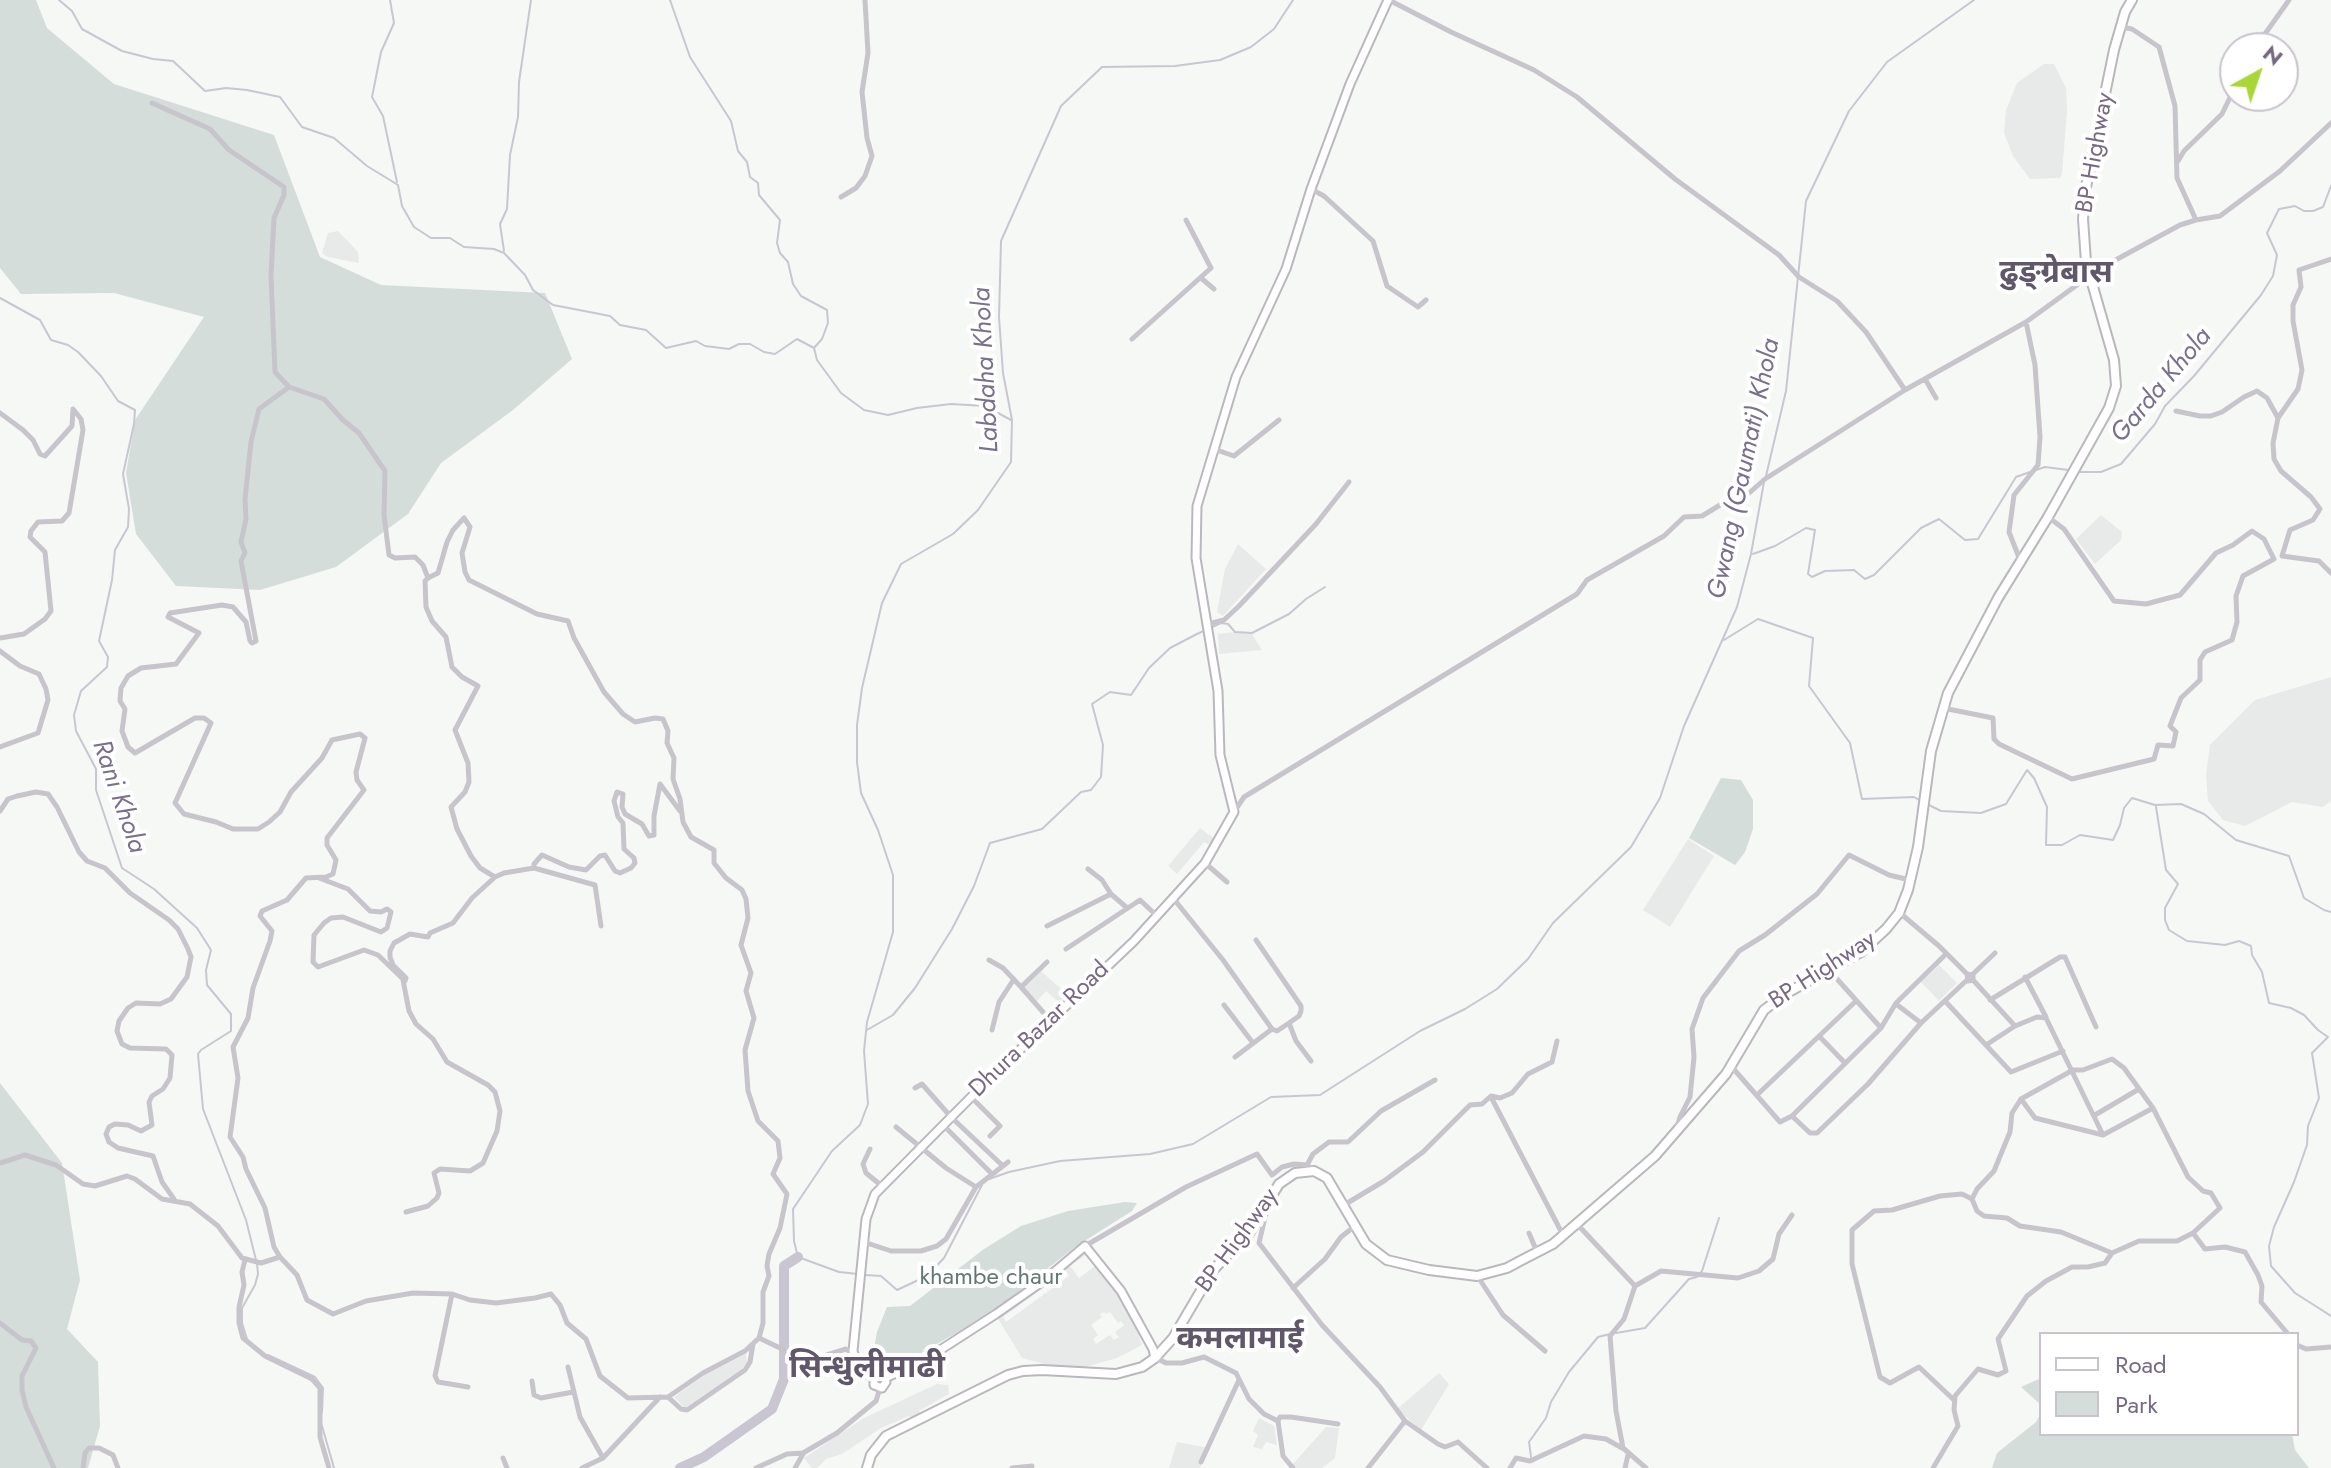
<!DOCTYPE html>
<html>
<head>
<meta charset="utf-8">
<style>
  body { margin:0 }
  #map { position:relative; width:2331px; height:1468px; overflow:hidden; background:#f6f8f6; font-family:Jost,sans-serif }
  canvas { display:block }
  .legend { position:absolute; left:2039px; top:1332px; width:260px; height:104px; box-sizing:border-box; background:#fff; border:2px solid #c9c3ce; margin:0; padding:10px 14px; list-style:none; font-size:24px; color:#776984 }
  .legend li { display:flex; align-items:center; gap:16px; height:40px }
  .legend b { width:40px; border:2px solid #c9c3ce }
  .north { position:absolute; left:2219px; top:32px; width:80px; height:80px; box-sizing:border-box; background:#fff; border:2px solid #c9c3ce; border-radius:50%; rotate:40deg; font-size:22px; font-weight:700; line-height:32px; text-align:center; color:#776984 }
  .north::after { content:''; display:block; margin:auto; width:28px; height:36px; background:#a8d737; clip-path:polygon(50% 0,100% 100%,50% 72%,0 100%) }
</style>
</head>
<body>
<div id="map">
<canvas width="2331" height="1468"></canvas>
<ul class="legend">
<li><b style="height:10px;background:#fff"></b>Road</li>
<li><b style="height:22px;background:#d5ddda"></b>Park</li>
</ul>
<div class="north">N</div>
</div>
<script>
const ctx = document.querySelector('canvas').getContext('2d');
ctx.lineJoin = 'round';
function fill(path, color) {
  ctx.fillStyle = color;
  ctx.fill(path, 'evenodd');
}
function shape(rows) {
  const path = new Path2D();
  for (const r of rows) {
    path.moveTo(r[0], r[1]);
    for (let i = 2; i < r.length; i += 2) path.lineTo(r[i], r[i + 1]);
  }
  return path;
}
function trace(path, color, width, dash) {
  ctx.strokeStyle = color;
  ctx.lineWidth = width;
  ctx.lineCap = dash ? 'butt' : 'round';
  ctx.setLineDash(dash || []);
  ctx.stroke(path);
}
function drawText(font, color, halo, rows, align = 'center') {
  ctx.font = font + ' Jost,"Noto Sans Devanagari",sans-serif';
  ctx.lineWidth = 8;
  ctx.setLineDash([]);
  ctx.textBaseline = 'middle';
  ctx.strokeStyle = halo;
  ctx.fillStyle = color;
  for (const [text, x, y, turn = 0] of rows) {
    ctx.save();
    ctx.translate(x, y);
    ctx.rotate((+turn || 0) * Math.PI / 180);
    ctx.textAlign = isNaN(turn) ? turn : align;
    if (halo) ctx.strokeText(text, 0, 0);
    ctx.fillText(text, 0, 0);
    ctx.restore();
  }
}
fill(shape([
  [2044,64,2054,64,2066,88,2067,111,2062,174,2060,178,2030,179,2013,156,2004,133,2006,110,2017,83],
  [338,231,358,252,359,263,328,257,322,253,328,233],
  [2101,515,2122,532,2121,540,2095,564,2076,539],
  [1238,544,1266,569,1223,616,1217,612,1225,569],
  [1235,632,1252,634,1262,650,1219,654,1218,634],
  [2331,677,2331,801,2323,807,2292,802,2245,826,2223,820,2208,801,2206,775,2210,745,2255,700],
  [1200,828,1216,840,1212,846,1204,842,1177,874,1168,866],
  [1688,839,1714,856,1670,927,1643,910],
  [1939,965,1957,983,1939,1001,1921,982],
  [1041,971,1070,997,1062,1005,1046,991,1036,1002,1024,987],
  [1087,1251,1112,1285,1135,1325,1142,1345,1117,1358,1071,1371,1022,1358,997,1317],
  [1087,1254,1095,1266,1079,1278,1070,1266],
  [1066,1271,1069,1276,1006,1322,1003,1317],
  [1104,1312,1106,1314,1110,1312,1118,1323,1121,1321,1124,1325,1115,1332,1119,1337,1114,1340,1110,1335,1096,1344,1093,1339,1098,1335,1091,1325,1102,1317,1100,1314],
  [746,1354,747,1362,742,1369,685,1408,674,1397,705,1375],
  [1439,1373,1449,1384,1421,1430,1397,1409],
  [937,1384,948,1385,949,1394,919,1411,921,1415,911,1419,909,1416,881,1428,842,1454,826,1459,817,1468,812,1468,804,1458,864,1418],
  [1259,1418,1274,1426,1277,1445,1266,1442,1262,1449,1253,1447,1258,1435,1253,1431],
  [1326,1427,1339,1428,1335,1458,1322,1468,1295,1468,1292,1465],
  [1177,1442,1209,1448,1200,1468,1169,1468]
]), '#e8e9e9');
fill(shape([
  [0,0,36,0,47,28,114,84,274,135,320,257,381,285,545,293,572,359,513,410,441,463,408,514,336,567,260,590,176,586,136,534,126,473,135,420,204,317,114,293,21,294,0,268],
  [1721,778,1741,780,1753,800,1753,829,1745,852,1735,865,1689,838],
  [0,1083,62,1163,80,1280,67,1329,98,1362,100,1426,88,1468,0,1468],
  [1125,1202,1137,1203,1132,1211,1075,1247,1009,1299,965,1328,900,1365,889,1366,881,1360,874,1348,877,1332,887,1307,910,1306,984,1249,1021,1226,1068,1211],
  [2041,1378,2041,1405,2021,1387],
  [2041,1413,2041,1434,2292,1434,2295,1450,2309,1468,1992,1468,1997,1453,2036,1422]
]), '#d5ddda');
trace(shape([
  [59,0,72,11,82,29,122,51,153,59,173,61,205,91,226,88,247,90,280,97,302,127,334,138,367,166,398,185,402,206,414,227,431,238,450,238,464,247,494,249,504,253,525,275,533,290,553,305,610,316,620,325,646,330,666,348,696,341,705,346,729,349,739,344,750,344,764,352,775,354,797,339,814,348,817,360,841,393,864,410,888,415,917,408,951,404,985,406,1011,420],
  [390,0,394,23,381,52,372,97,383,116,397,182],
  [670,0,690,57,731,121,738,151,747,162,750,177,758,183,759,195,780,220,777,243,780,253,788,262,793,284,801,296,827,310,828,323,822,339,814,348],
  [504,251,500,224,507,209,510,155,518,117,519,82,531,0],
  [0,298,40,320,51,340,68,345,78,352,101,376,118,401,135,410,134,424,123,474,129,509,128,527,115,550,112,580,99,641,108,657,107,667,81,691,74,715,76,731,96,769,96,790,122,868,154,889,197,928,211,950,206,970,207,985,231,1014,231,1031,201,1050,198,1054,203,1109,246,1220,257,1264,258,1274,255,1285,242,1308,242,1323,247,1339],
  [2036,470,2045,467,2068,470],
  [2079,472,2101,472,2121,464,2155,424,2165,406,2194,376,2261,295,2273,276,2277,255,2267,233,2279,209,2295,206,2304,211,2313,211,2323,207,2331,186],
  [1766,476,1786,391,1806,201,1849,111,1887,62,1974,0],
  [1753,554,1775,546,1806,528,1815,530,1808,574,1812,577,1825,571,1854,570,1865,579,1874,575,1921,528,1939,519,1965,540,1978,539,2016,477,2030,472],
  [1724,640,1758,619,1813,638,1809,686,1850,743,1862,799,1914,797,1921,801],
  [1927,804,1941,811,1981,813,2006,804,2027,770,2034,778,2047,807,2046,845,2062,845,2080,835,2113,840,2120,825,2124,808,2132,798,2155,805,2181,804,2204,814,2236,840,2289,856,2304,898,2324,910,2331,912],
  [2156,807,2166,870,2178,884,2165,908,2165,920,2169,930,2187,941,2225,945,2239,941,2251,946,2252,955,2262,972,2269,1003,2291,1008,2304,1015,2318,1030,2328,1037,2312,1053,2319,1098,2308,1126,2307,1145,2294,1182,2274,1227,2269,1246,2271,1266,2295,1293,2331,1316],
  [867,1030,893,1015,915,988,952,929,974,886,990,843,1042,829,1081,792,1091,790,1101,777,1103,745,1092,704,1110,692,1131,695,1149,668,1170,648,1197,634,1221,623,1228,624,1235,632,1252,633,1289,614,1306,599,1325,587],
  [989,1179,1009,1172,1060,1161,1150,1154,1193,1144,1271,1097,1320,1095,1420,1031,1465,1009,1497,989,1528,959,1553,923,1631,847,1660,798,1684,726,1737,607,1751,554,1764,482],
  [858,1274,839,1272,798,1257,794,1241,793,1209,832,1151,860,1125,868,1104,864,1051,867,1022,893,932,893,875,878,830,861,793,857,762,857,725,862,688,882,603,901,564,953,534,978,510,1011,462,1012,420,1003,373,999,317,1001,241,1061,106,1102,67,1175,66,1220,60,1251,47,1274,29,1293,0],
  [865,1275,881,1276,897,1290,927,1276,944,1258,982,1185],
  [1616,1333,1645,1328,1689,1279,1697,1277,1702,1271,1719,1218],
  [268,1355,315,1377,323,1388,322,1412],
  [322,1426,334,1468],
  [1531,1457,1529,1442,1546,1418,1551,1402,1569,1372,1598,1337,1610,1334]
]), '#c9c6d1', 2);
trace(shape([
  [680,1468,704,1457,772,1409,784,1379,784,1266,798,1257]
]), '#c9c6d1', 10);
const primary = shape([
  [874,1378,859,1369,853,1351,866,1219,875,1194,984,1084,1134,941,1205,863,1234,812,1220,755,1218,691,1196,558,1197,506,1236,377,1286,269,1311,189,1350,84,1388,0],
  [885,1378,886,1382,882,1388,874,1385,874,1378,877,1375,885,1378,923,1361,996,1314,1046,1279,1085,1246,1121,1291,1153,1349,1155,1358]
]);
const trunk = shape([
  [867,1468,871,1455,886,1436,1008,1375,1023,1371,1042,1370,1116,1374,1142,1367,1155,1358,1173,1338,1213,1270,1249,1233,1279,1184,1295,1173,1314,1171,1327,1178,1366,1244,1387,1260,1429,1270,1477,1276,1507,1268,1520,1261,1553,1244,1655,1156,1726,1074,1764,1010,1787,993,1861,952,1886,929,1899,913,1908,890,1918,847,1931,751,1948,693,1998,598,2048,517,2109,408,2116,386,2114,360,2086,262,2083,219,2085,192,2114,50,2125,12,2132,0]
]);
trace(primary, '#bbb7be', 11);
trace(trunk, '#bab7bd', 12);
trace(shape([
  [1389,0,1451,32,1534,70,1577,97,1675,179,1779,255,1799,277,1837,301,1866,332,1905,390],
  [2121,27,2132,29,2159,47,2175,106,2177,178,2196,220,2220,216,2280,171,2331,123],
  [2255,48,2289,0],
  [152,103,210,129,229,150,284,187,284,195,274,218,271,275,275,372,289,387,324,399,343,420,359,433,385,471,384,515,389,555,395,558,415,557,423,565,428,578,425,581,426,607,432,621,446,637,452,667,462,677,478,686,455,730,468,763,469,782,465,792,451,807,457,829,471,856,480,868,495,877],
  [2178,161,2184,151,2222,114,2235,87],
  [1311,189,1324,196,1373,241,1387,286,1418,307,1426,300],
  [841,197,856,188,865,176,872,156,867,138,862,92,868,53,865,0],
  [2331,259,2299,270,2301,287,2293,305,2293,321,2302,370,2298,389,2278,418,2273,443,2274,459,2281,471,2311,497,2320,509,2313,520,2290,530,2282,556,2319,561,2331,573],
  [1201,278,1214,289],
  [1132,339,1211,268,1186,220],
  [1925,379,1936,398],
  [2176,411,2200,416,2211,416,2222,412,2244,397,2257,391,2267,398,2278,418],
  [0,413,23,430,33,440,40,454,45,456,72,426,73,409,81,419,83,430,69,513,62,521,38,522,31,531,30,537,45,552,51,611,45,619,24,634,0,638],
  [1214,449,1234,456,1279,420],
  [2020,560,2009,532,2014,495,2038,465,2040,437,2035,365,2026,322],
  [1208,624,1224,620,1239,606,1316,524,1349,482],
  [0,651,20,666,39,674,46,689,48,700,38,733,0,747],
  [1943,708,1993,718,1994,739,1999,744,2072,779,2154,759,2158,745,2173,746,2176,732,2170,726,2181,698,2200,680,2200,660,2205,652,2232,640,2237,622,2236,596,2243,576,2274,559,2264,539,2252,531,2233,545,2216,553,2180,595,2146,604,2114,601,2064,529,2048,517],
  [0,811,8,799,17,796,36,792,48,794,57,807,79,852,87,861,105,868,130,893,169,920,178,929,188,949,191,957,187,977,171,999,160,1004,136,1003,128,1008,119,1021,117,1031,122,1044,130,1048,166,1049,172,1055,170,1078,163,1089,152,1096,149,1102,152,1125,141,1131,128,1125,115,1124,109,1127,106,1134,109,1142,118,1148,153,1156,162,1182,174,1199],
  [1234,812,1244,797,1577,594,1587,580,1664,536,1684,517,1702,516,1725,502,1739,502,1765,479,1905,390,2026,322,2099,269,2180,225,2196,220],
  [1205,863,1227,882],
  [534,868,534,864,542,855,569,867,586,870,600,856,605,855,615,871,620,873,631,868,635,863,634,858,624,849,623,823,618,817,614,801,617,792,623,794,622,807,625,814,642,824,649,836,654,835,654,816,660,784,680,811],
  [1088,869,1102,880,1111,894],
  [319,878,348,889,370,911,381,912,387,909,391,912,387,928,381,932,343,917,331,918,324,923,314,935,313,962,318,967,364,950,378,955,405,981,406,978,393,965,390,957,390,951,394,943,410,934,428,937,430,933,453,923,472,898,495,877,504,873,534,868,595,885,601,926],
  [1173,898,1223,960,1272,1029],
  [1900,913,1939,946,1967,974,1968,981,1973,980,1973,975,1967,974],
  [1047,926,1111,894,1126,907],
  [1066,949,1140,900,1157,916],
  [989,960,1003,968,1021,987],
  [1047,962,1021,987,1050,1020],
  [1829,970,1881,1028],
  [1973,974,1995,953],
  [2025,977,2046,1017],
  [403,980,409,1011,416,1024,433,1039,447,1062,488,1085,495,1092,500,1111,497,1131,483,1163,470,1171,440,1169,434,1173,439,1193,437,1198,428,1206,406,1212],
  [1973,980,2015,1026,2037,1017,2046,1018,2103,1135],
  [1990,1000,2060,957,2065,957,2096,1027],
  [1945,1001,2011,1072,2063,1051],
  [1896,1004,1921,1023],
  [1224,1005,1253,1043],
  [1289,1023,1296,1041,1311,1061],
  [992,1030,999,1002,1014,979],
  [1819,1036,1845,1063],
  [1986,1045,2015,1026],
  [1235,1057,1272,1029,1277,1031,1289,1023,1299,1016,1301,1011,1301,1006,1256,940],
  [1731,1066,1780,1122,1792,1116,1810,1133,1817,1133,1868,1084,1921,1023,1967,980],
  [915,1088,922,1084,951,1117,1003,1166],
  [1757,1095,1856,1001],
  [971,1097,1000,1126,990,1136],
  [1491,1097,1563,1235],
  [2021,1099,2035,1118,2103,1135,2153,1108],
  [2095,1115,2139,1089],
  [1792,1116,1881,1028,1896,1003,1946,954],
  [943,1125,991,1173],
  [896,1127,946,1168,976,1187],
  [1677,1128,1680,1117,1690,1097,1694,1057,1692,1029,1703,998,1739,951,1765,935,1817,894,1849,855,1889,875,1910,880],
  [870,1149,863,1164,866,1173,882,1186],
  [0,1163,25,1155,56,1165,83,1184,95,1186,127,1176,135,1179,162,1199,190,1204,218,1226,242,1258,261,1263,280,1257,297,1275,307,1300,333,1314,366,1301,413,1293,452,1294,470,1300,496,1303,535,1298,551,1294,560,1305,567,1323,586,1339,600,1376,628,1398,668,1397,703,1373,745,1351,759,1338,763,1323,763,1292,769,1276,767,1266,769,1254,780,1228,787,1194,773,1174,780,1158,778,1141,758,1121,748,1091,745,1050,754,1018,746,991,751,973,741,945,748,918,746,899,742,890,726,878,714,863,714,850,691,837,683,822,680,799,673,779,674,758,667,743,668,731,663,719,655,718,635,722,623,714,604,692,574,638,568,621,537,614,469,580,465,572,462,553,470,527,464,518,453,530,447,542,438,573,428,578],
  [1307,1165,1313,1154,1329,1142,1348,1142,1381,1111,1435,1080],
  [1268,1205,1259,1243,1322,1325,1380,1387,1405,1421,1438,1444,1445,1447,1458,1442,1487,1468],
  [1344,1205,1384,1181,1423,1152,1470,1105,1482,1104,1491,1096,1500,1098,1512,1093,1528,1074,1552,1062,1557,1041],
  [1577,1224,1635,1286,1624,1319,1610,1336,1616,1411,1623,1448,1646,1468],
  [1529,1233,1537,1252],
  [864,1242,891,1251,921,1251,937,1246,946,1239,976,1187,1008,1162],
  [1085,1246,1186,1187,1257,1154,1272,1175,1282,1167,1294,1164,1307,1165,1313,1170],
  [2112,1253,2139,1241,2177,1241,2193,1233],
  [280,1257,274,1247,265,1208,246,1169,243,1157,230,1137,238,1078,233,1047,248,1018,253,988,270,941,272,931,260,916,262,911,287,900,306,878,326,877,333,874,336,860,327,845,327,838,364,790,357,780,356,772,365,738,360,734,332,740,322,758,291,792,280,812,269,822,258,829,233,829,216,822,184,814,175,803,211,723,204,718,195,718,135,753,128,747,122,731,125,709,120,701,121,688,128,676,141,668,176,664,199,633,168,617,170,613,222,605,233,607,246,622,250,641,252,643,256,641,241,561,245,553,241,542,246,519,245,499,251,442,259,409,289,387],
  [245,1260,242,1272,244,1285,239,1307,239,1323,243,1338,265,1356,312,1379,320,1388,320,1437,329,1468],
  [1478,1277,1503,1315,1545,1351],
  [1635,1286,1661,1271,1738,1278,1759,1271,1773,1259,1779,1234,1792,1215],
  [1293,1288,1325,1259,1341,1237,1355,1226],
  [452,1294,435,1376,438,1382,468,1387],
  [0,1323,22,1340,31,1341,36,1348,22,1376,22,1390,26,1407,54,1468],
  [759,1338,801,1358,814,1359,846,1349,853,1354],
  [2297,1345,2306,1349,2331,1347],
  [1156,1358,1166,1363,1182,1363,1204,1357,1236,1373,1249,1399,1264,1414,1278,1421,1283,1456,1293,1468],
  [568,1367,580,1417,603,1458],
  [532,1381,534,1395,541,1398,573,1392],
  [668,1397,681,1409,687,1410,745,1370,750,1362,753,1344],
  [1954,1400,1919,1367,1890,1383,1880,1377,1852,1264,1852,1230,1874,1211,1892,1210,1940,1196,1962,1194,1972,1199],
  [1278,1421,1280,1417,1291,1417,1338,1424],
  [503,1458,507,1468],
  [1201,1462,1239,1380],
  [83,1468,85,1453,89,1448,99,1448,113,1455,118,1468],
  [582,1468,603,1458,660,1397],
  [756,1468,787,1454,803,1453,837,1433,876,1401,880,1388],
  [795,1468,803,1454],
  [1012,1468,1032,1466],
  [1368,1468,1405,1421],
  [1510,1468,1516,1458,1530,1461,1584,1436,1606,1439,1622,1448],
  [1625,1468,1628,1455],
  [1933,1468,1958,1426,1954,1410,1955,1396,1978,1369,1998,1375,2006,1371,1998,1339,2027,1296,2046,1281,2072,1267,2088,1267,2105,1263,2112,1253,2061,1232,2020,1226,2007,1218,1984,1216,1977,1211,1972,1199,1977,1189,1994,1171,2010,1132,2012,1113,2021,1099,2073,1070,2083,1070,2112,1059,2124,1068,2153,1108,2188,1177,2203,1191,2211,1193,2220,1208,2193,1233,2205,1249,2225,1247,2245,1252,2258,1275,2262,1286,2261,1302,2288,1334]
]), '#c8c4cb', 5);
trace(primary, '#fff', 7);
trace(trunk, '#fff', 8);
drawText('24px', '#776984', '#fff', [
  ["BP Highway",2096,153,-80],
  ["BP Highway",1823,971,-33],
  ["Dhura Bazar Road",1040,1030,-44],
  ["BP Highway",1238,1241,-54]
]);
drawText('24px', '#647774', '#fff', [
  ["khambe chaur",991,1278]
]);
drawText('italic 26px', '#79708d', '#fff', [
  ["Labdaha Khola",987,370,-93],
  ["Garda Khola",2162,386,-50],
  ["Gwang (Gaumati) Khola",1745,469,-78],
  ["Rani Khola",118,797,71]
]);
drawText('bold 32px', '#60576a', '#fff', [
  ["ढुङ्ग्रेबास",2056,274],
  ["कमलामाई",1240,1340],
  ["सिन्धुलीमाढी",867,1369]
]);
</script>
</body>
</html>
